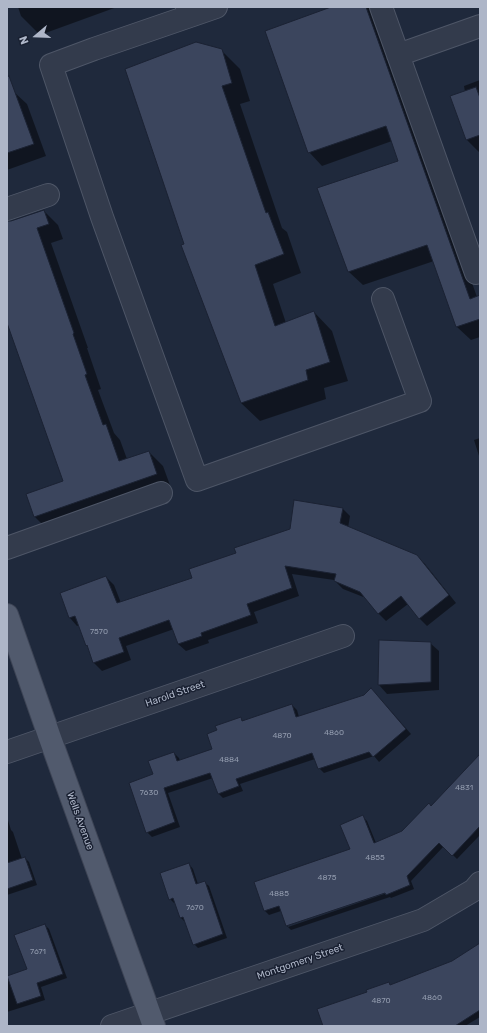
<!DOCTYPE html>
<html>
<head>
<meta charset="utf-8">
<style>
  body { margin:0 }
  #map { position:relative; width:487px; height:1033px; overflow:hidden; background:#1f293c; font-family:Rubik,sans-serif }
  canvas { display:block }
  .frame { position:absolute; inset:0; border:8px solid #aeb6c8; pointer-events:none }
  .north { position:absolute; left:16px; top:16px; width:40px; height:40px; -webkit-text-stroke:3px #192031; paint-order:stroke; rotate:251deg; font-size:11px; font-weight:700; line-height:16px; text-align:center; color:#aeb6c8 }
  .north::after { content:''; display:block; margin:auto; width:14px; height:18px; background:#aeb6c8; clip-path:polygon(50% 0,100% 100%,50% 72%,0 100%) }
</style>
</head>
<body>
<div id="map">
<canvas width="487" height="1033"></canvas>
<div class="frame"></div>
<div class="north">N</div>
</div>
<script>
const ctx = document.querySelector('canvas').getContext('2d');
ctx.lineJoin = 'round';
function fill(path, color) {
  ctx.fillStyle = color;
  ctx.fill(path, 'evenodd');
}
function shape(rows) {
  const path = new Path2D();
  for (const r of rows) {
    path.moveTo(r[0], r[1]);
    for (let i = 2; i < r.length; i += 2) path.lineTo(r[i], r[i + 1]);
  }
  return path;
}
function trace(path, color, width, dash) {
  ctx.strokeStyle = color;
  ctx.lineWidth = width;
  ctx.lineCap = dash ? 'butt' : 'round';
  ctx.setLineDash(dash || []);
  ctx.stroke(path);
}
function drawText(font, color, halo, rows, align = 'center') {
  ctx.font = font + ' Rubik,sans-serif';
  ctx.lineWidth = 3;
  ctx.setLineDash([]);
  ctx.textBaseline = 'middle';
  ctx.strokeStyle = halo;
  ctx.fillStyle = color;
  for (const [text, x, y, turn = 0] of rows) {
    ctx.save();
    ctx.translate(x, y);
    ctx.rotate((+turn || 0) * Math.PI / 180);
    ctx.textAlign = isNaN(turn) ? turn : align;
    if (halo) ctx.strokeText(text, 0, 0);
    ctx.fillText(text, 0, 0);
    ctx.restore();
  }
}
fill(shape([
  [18,7,117,7,40,35,21,16],
  [334,7,374,7,477,297,480,296,480,337,471,340,457,327,434,261,363,285,349,272,318,189,399,161,392,141,322,166,309,152],
  [221,50,240,69,250,101,240,104,282,228,287,232,301,273,273,284,286,323,314,312,332,331,348,381,324,388,326,399,260,421,241,403,185,245],
  [480,80,480,153,467,140,465,92,464,86],
  [14,92,27,104,46,156,7,170,7,95],
  [44,211,58,225,63,239,51,243,88,348,87,348,101,389,98,390,114,433,120,440,127,459,149,452,163,466,171,488,49,531,35,517,27,495,64,482,7,321,7,222,11,222],
  [480,438,480,459,474,440],
  [342,508,350,516,348,528,416,556,425,564,456,603,427,626,419,618,408,604,386,621,378,613,366,598,343,589,334,580,292,574,299,596,254,612,258,623,208,640,209,643,186,651,178,644,174,629,126,646,131,660,102,671,94,663,79,625,77,626,70,618,61,593,106,577,114,585,121,603,194,578,237,554,291,529],
  [430,643,439,651,439,690,387,694,379,685],
  [376,694,411,734,379,762,374,756,324,773,319,768,315,759,240,784,243,791,223,798,218,793,213,778,168,793,180,827,152,837,147,832,154,775,174,753,179,758,180,761,214,749,218,730,240,718,243,721,292,705,297,710,299,717],
  [480,755,480,835,457,859,444,846,411,881,414,889,391,898,390,897,291,930,287,926,281,911,269,915,265,911,255,882,351,850,363,817,367,821,376,843,403,832,431,807],
  [390,890,390,892,288,927,288,925],
  [7,817,11,830,13,832,22,859,25,858,29,862,37,885,7,895],
  [189,864,193,869,198,884,204,882,209,886,227,938,198,948,194,944,185,922,181,918,176,903,174,903,170,899],
  [45,925,49,929,67,978,41,987,45,1000,7,1012,7,977,28,970],
  [480,944,480,1017,465,1026,324,1026,368,993,389,983,391,986,452,962]
]), '#0007');
const building = shape([
  [331,7,366,7,470,299,480,295,480,319,456,327,427,245,348,272,317,188,398,161,386,126,308,153,265,31,331,7],
  [196,42,222,49,232,83,222,86,266,213,268,212,284,254,255,265,275,326,314,311,330,362,306,370,308,380,241,403,181,245,184,244,125,69,196,42],
  [9,76,34,144,7,153,7,77,9,76],
  [476,87,480,98,480,135,466,140,450,96,476,87],
  [44,210,49,224,37,228,74,333,73,334,87,374,85,375,103,425,106,424,119,461,149,451,157,474,34,517,26,494,63,481,7,323,7,221,11,221,44,210],
  [294,500,343,508,340,523,417,555,449,595,419,619,401,596,378,614,360,592,334,581,336,574,285,566,292,588,247,604,251,615,201,633,202,636,178,644,169,620,119,638,124,652,93,663,87,645,86,646,75,616,69,618,60,593,106,576,117,603,192,578,189,569,236,553,234,548,290,529,294,500],
  [379,640,431,642,431,682,378,685,379,640],
  [371,688,406,729,373,757,369,752,318,769,312,753,236,779,239,786,218,794,210,773,164,788,175,822,146,833,129,783,153,774,148,761,174,752,177,761,212,749,207,734,217,730,215,726,241,717,242,721,292,704,296,717,364,695,371,688],
  [480,754,480,826,452,856,439,843,407,876,410,885,386,895,385,893,286,926,279,906,264,911,254,882,350,849,340,825,363,815,374,843,402,831,429,803,431,806,480,754],
  [25,857,33,880,7,889,7,863,25,857],
  [189,863,196,884,205,881,223,934,193,945,183,917,180,918,173,898,169,900,160,873,189,863],
  [45,924,63,974,37,983,41,996,17,1004,7,976,27,969,14,935,45,924],
  [480,943,480,1010,455,1026,323,1026,317,1009,367,992,366,990,389,982,390,985,452,961,480,943]
]);
fill(building, '#3b455d');
trace(building, '#1b2233', 1);
const minor = shape([
  [187,7,190,16,94,49,51,65,102,217,197,480,420,401,383,299],
  [381,7,476,273,480,271],
  [190,16,216,7],
  [398,55,480,26],
  [7,209,48,195],
  [7,548,161,493],
  [7,752,343,636],
  [112,1026,423,920,474,890,480,883]
]);
const major = shape([
  [7,615,50,738,154,1026]
]);
trace(minor, '#4e5667', 24);
trace(major, '#3d4455', 24);
trace(minor, '#333b4c', 22);
trace(major, '#515a6d', 22);
drawText('8px', '#919aad', null, [
  ["7570",99,632],
  ["4860",334,733],
  ["4870",282,736],
  ["4884",229,760],
  ["4831",464,788],
  ["7630",149,793],
  ["4855",375,858],
  ["4875",327,878],
  ["4885",279,894],
  ["7670",195,908],
  ["7671",38,952],
  ["4860",432,998],
  ["4870",381,1001]
]);
drawText('10px', '#aeb6c8', '#192031', [
  ["Harold Street",175,694,-19],
  ["Wells Avenue",80,821,70],
  ["Montgomery Street",300,962,-19]
]);
</script>
</body>
</html>
